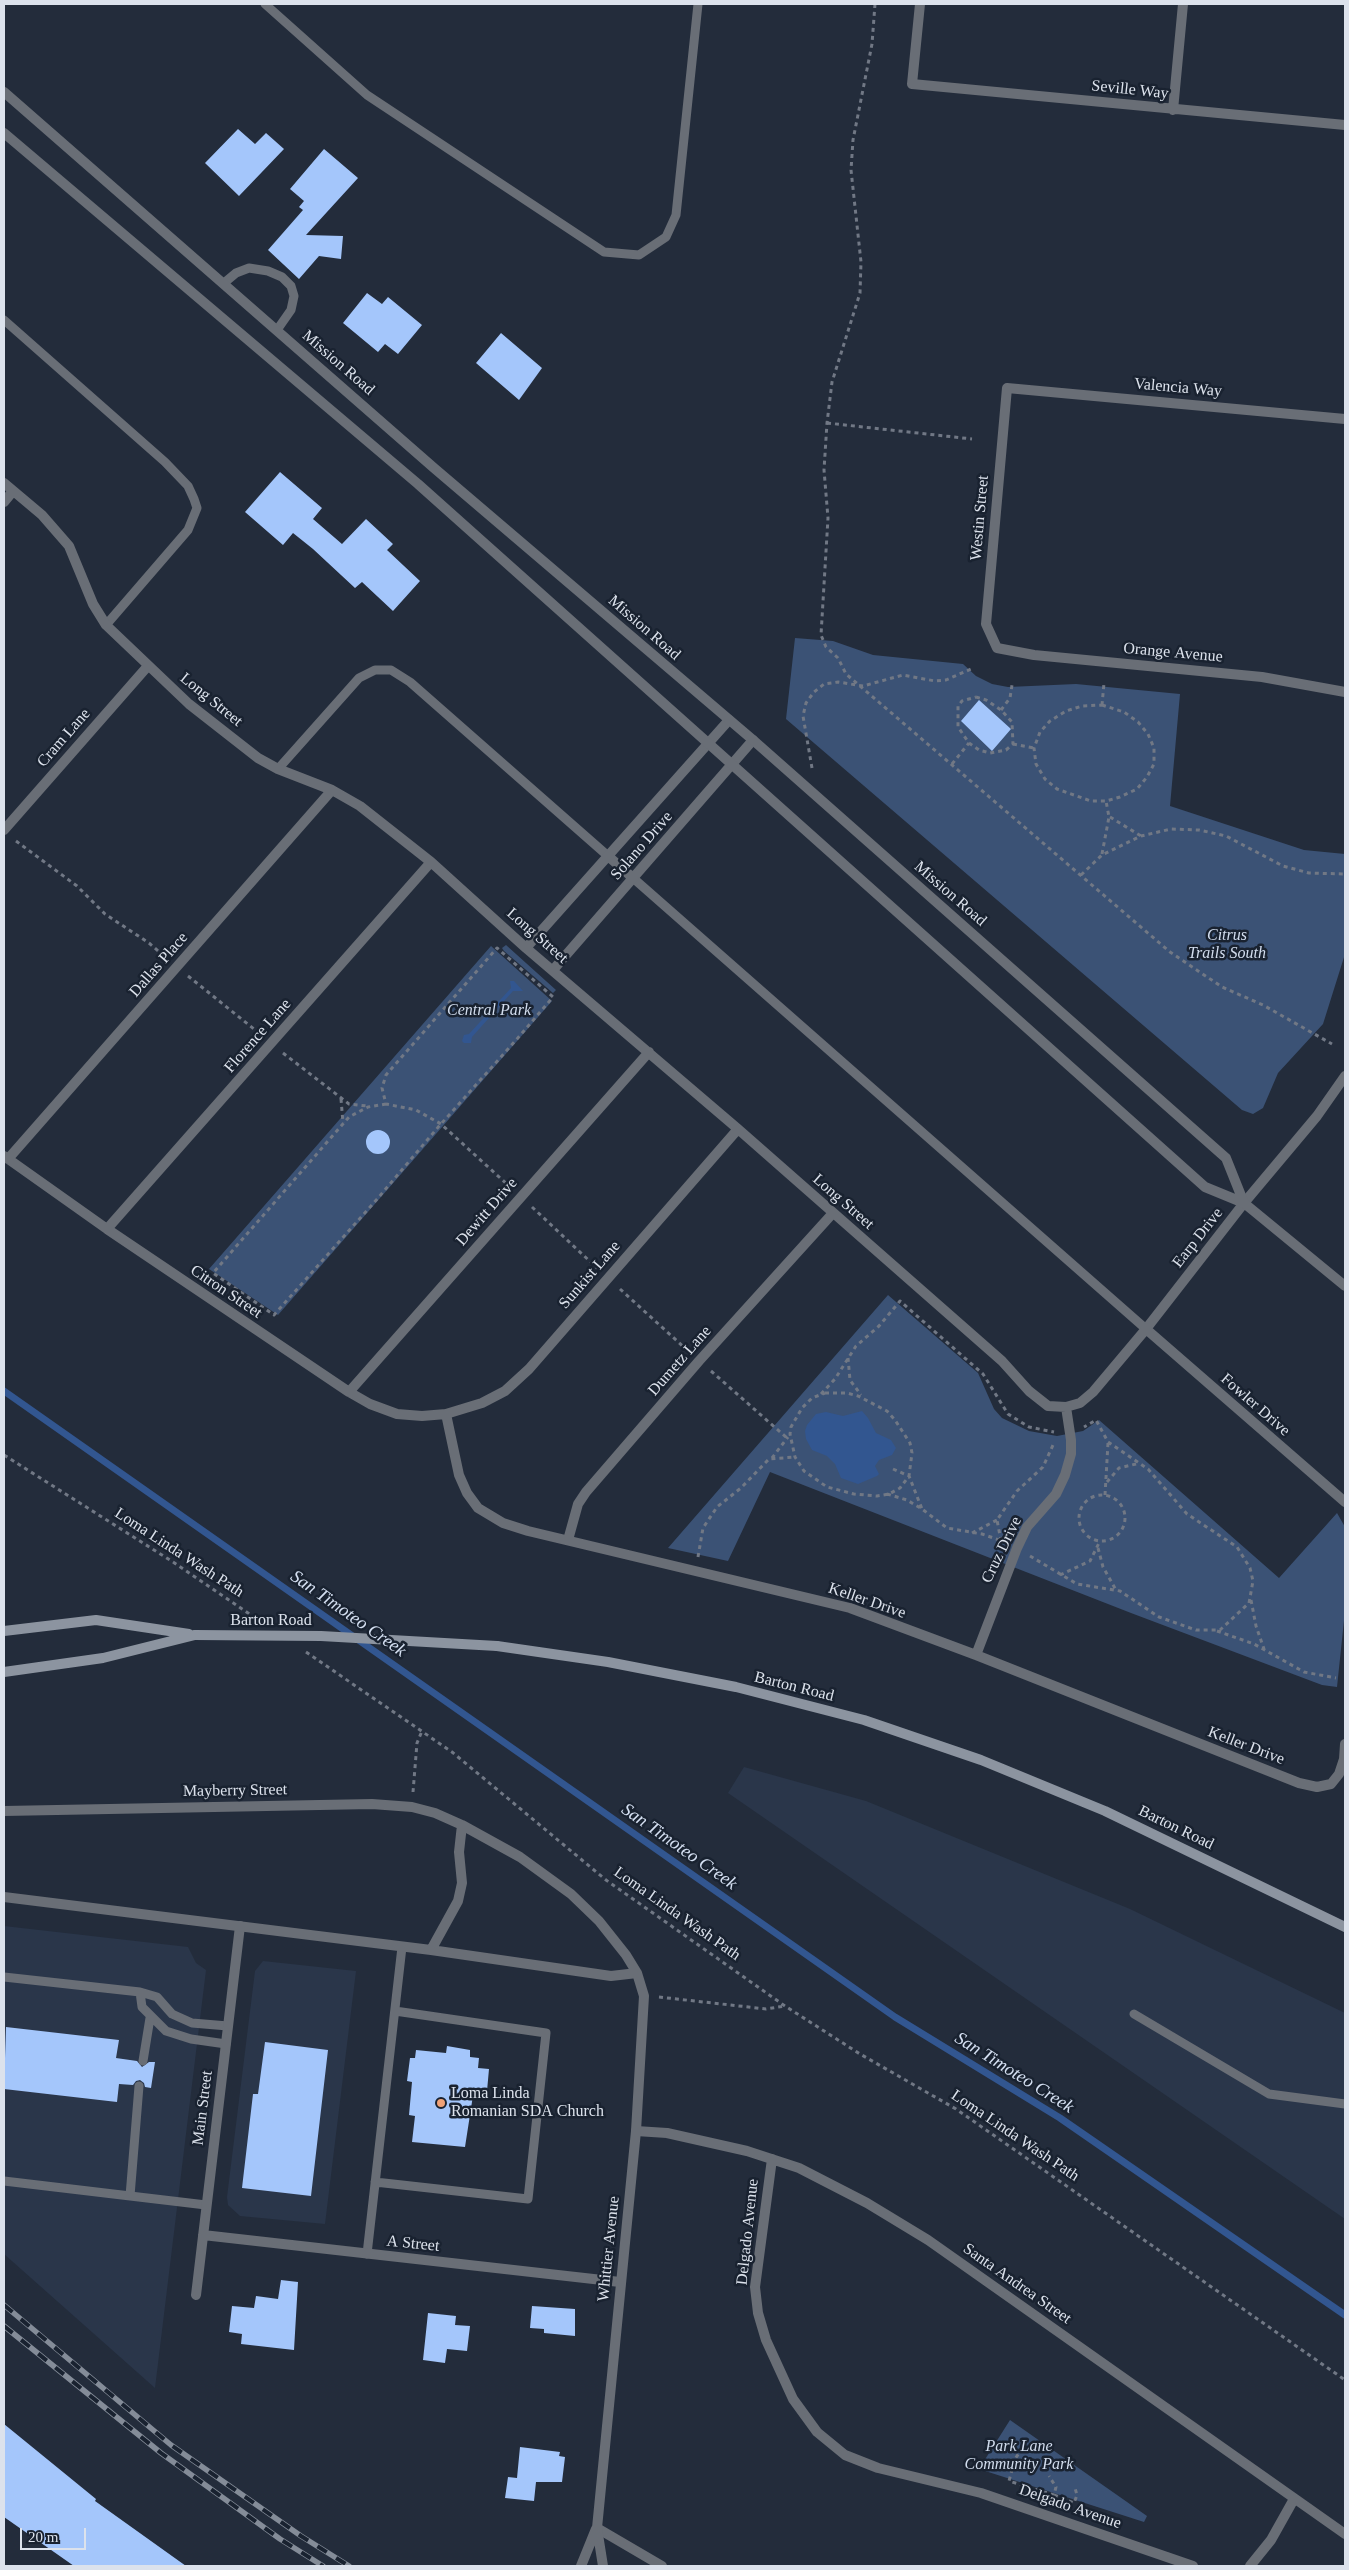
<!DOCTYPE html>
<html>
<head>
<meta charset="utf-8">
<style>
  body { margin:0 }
  #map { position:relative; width:1349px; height:2570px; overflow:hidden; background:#232c3b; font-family:"Times New Roman",serif }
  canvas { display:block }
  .frame { position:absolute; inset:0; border:5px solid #dce2ec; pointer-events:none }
  .scale { position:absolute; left:20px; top:2528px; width:66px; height:22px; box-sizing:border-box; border:2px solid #dce2ec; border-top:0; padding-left:6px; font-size:15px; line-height:18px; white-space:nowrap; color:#dce2ec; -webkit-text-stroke:4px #192230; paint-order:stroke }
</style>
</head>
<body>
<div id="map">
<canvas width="1349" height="2570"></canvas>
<div class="frame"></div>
<div class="scale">20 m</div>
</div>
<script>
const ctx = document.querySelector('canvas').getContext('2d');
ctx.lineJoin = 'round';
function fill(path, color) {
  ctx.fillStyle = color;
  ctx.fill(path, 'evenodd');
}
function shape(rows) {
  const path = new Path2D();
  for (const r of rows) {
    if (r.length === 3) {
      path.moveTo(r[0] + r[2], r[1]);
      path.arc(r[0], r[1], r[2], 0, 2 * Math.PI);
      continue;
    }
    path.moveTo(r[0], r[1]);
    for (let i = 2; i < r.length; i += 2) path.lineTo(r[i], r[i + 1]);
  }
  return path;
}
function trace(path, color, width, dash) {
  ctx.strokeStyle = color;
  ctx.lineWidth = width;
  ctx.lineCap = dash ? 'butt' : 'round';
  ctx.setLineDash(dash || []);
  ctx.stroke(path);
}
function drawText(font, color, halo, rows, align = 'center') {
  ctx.font = font + ' "Times New Roman",serif';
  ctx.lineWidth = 5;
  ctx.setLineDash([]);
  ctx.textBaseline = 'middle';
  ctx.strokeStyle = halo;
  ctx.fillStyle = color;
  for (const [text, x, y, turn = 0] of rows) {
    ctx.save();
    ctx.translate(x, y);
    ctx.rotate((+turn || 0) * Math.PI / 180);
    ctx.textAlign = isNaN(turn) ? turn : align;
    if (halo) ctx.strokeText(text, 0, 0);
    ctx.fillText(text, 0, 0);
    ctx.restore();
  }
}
fill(shape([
  [744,1767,866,1801,1130,1909,1345,2013,1345,2219,728,1793],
  [4,1926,188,1947,196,1963,206,1970,155,2388,4,2254],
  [263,1961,356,1971,325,2224,240,2216,228,2205,227,2197,255,1971]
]), '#2a364a');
fill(shape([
  [795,638,833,641,873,655,963,664,976,676,992,684,1008,687,1076,684,1180,694,1170,806,1304,850,1345,854,1345,954,1323,1024,1278,1073,1263,1108,1253,1114,1242,1110,786,719],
  [506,945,556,990,553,993,504,951,502,948],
  [491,946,552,1001,278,1315,209,1269],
  [888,1295,978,1373,994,1409,1002,1418,1029,1431,1057,1436,1083,1431,1099,1420,1279,1578,1337,1513,1345,1527,1345,1611,1337,1687,1322,1685,1131,1613,770,1472,728,1561,668,1548],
  [1010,2420,1147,2516,1144,2522,979,2469]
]), '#3b5275');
fill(shape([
  [510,981,514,981,523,991,513,991,472,1037,471,1043,464,1043,462,1041,464,1035,469,1034,511,988],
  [862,1411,868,1418,876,1433,891,1440,896,1448,892,1455,879,1460,875,1466,879,1474,877,1476,858,1484,841,1478,835,1464,827,1456,812,1450,806,1439,805,1431,807,1425,816,1414,826,1412,843,1416]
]), '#325690');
trace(shape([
  [4,1391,895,2017,1060,2118,1345,2315]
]), '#325690', 7);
fill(shape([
  [238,129,255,144,266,133,284,149,239,196,205,163],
  [324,149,358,178,306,235,343,236,341,259,319,256,299,279,268,250,303,210,299,207,304,201,290,189],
  [367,293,382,304,388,297,422,325,398,354,385,344,378,352,343,323],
  [501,333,542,368,519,400,476,363],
  [280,472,322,508,313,519,342,544,366,519,393,544,387,550,420,581,393,611,362,582,355,588,313,549,293,533,283,545,245,512],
  [979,700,1011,729,992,751,961,721],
  [378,1142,12],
  [6,2027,119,2040,116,2058,137,2061,142,2067,149,2062,155,2062,151,2088,145,2087,144,2083,140,2080,136,2081,133,2085,119,2084,117,2102,4,2089],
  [265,2042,328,2050,311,2196,242,2188,253,2094,258,2094],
  [447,2046,470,2050,470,2057,479,2058,478,2068,489,2069,487,2091,474,2089,465,2147,412,2142,415,2116,409,2115,412,2082,407,2081,410,2058,415,2058,416,2050,446,2053],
  [281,2280,298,2282,294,2350,241,2344,242,2334,229,2332,232,2306,254,2308,256,2296,278,2299],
  [532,2306,575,2309,575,2336,544,2333,544,2329,530,2328],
  [428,2313,456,2316,455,2325,470,2326,467,2351,447,2349,445,2363,423,2360],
  [4,2424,96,2499,95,2501,186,2566,74,2566,4,2517],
  [520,2447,560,2452,559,2456,565,2457,562,2482,536,2482,534,2501,505,2498,508,2477,517,2478]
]), '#a4c6fb');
trace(shape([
  [875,4,872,44,853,140,851,170,861,262,860,293,832,382,827,423,824,470,828,518,821,635,826,647,838,658,846,674,1170,952,1222,987,1263,1005,1332,1044],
  [827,423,972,439],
  [976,697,986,700,1001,710,1012,722,1013,744,1006,750,990,753,979,750,969,743,958,727,958,706,962,701,976,697],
  [1102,705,1124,712,1138,722,1148,734,1154,748,1154,764,1147,777,1137,789,1120,797,1106,801,1091,801,1057,789,1045,779,1036,764,1034,748,1040,732,1050,721,1066,711,1082,706,1102,705],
  [1102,705,1104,683],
  [1001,710,1010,698,1012,685],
  [1013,744,1034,748],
  [952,764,969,743],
  [812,768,803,716,806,703,814,692,824,684,838,682,863,686,903,675,935,681,946,680,971,669],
  [1110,817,1141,836],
  [16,841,77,886,105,914,149,943,164,956],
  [1102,854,1109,817,1106,801],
  [1081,875,1102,855,1141,836,1171,829,1199,830,1226,836,1283,866,1309,873,1345,874],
  [188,976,259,1033],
  [283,1053,349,1104,367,1106],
  [341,1099,343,1123],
  [386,1104,368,1107,349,1117,213,1273,274,1315,378,1198,440,1125,441,1124,466,1096,517,1039,553,997,497,948,386,1075,382,1088,386,1104,416,1110,441,1124,509,1186],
  [532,1207,597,1268],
  [620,1289,687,1350],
  [848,1358,850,1380,861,1395],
  [711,1371,787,1438],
  [825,1393,847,1393,858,1396,887,1411,895,1420,910,1443,912,1453,909,1476,900,1488,889,1494,877,1496,854,1494,827,1487,804,1471,795,1457,790,1434,791,1427,802,1408,812,1398,825,1393],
  [821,1394,835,1379,856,1346,879,1326,900,1301,983,1374,1008,1414,1029,1427,1054,1432],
  [4,1455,173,1562,257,1619],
  [772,1458,788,1437],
  [893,1469,909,1476,922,1509],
  [1107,1482,1119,1468,1140,1463],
  [887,1494,907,1500,922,1509,947,1528,982,1534,1002,1541],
  [1105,1495,1108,1443],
  [1102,1518,23],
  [972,1533,997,1520],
  [1001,1541,997,1520,1017,1491,1043,1467,1053,1445],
  [1098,1548,1103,1567,1116,1590],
  [1030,1556,1077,1584,1120,1591,1159,1617,1196,1630,1220,1630,1249,1603,1253,1581,1250,1568,1237,1547,1187,1514,1148,1469,1108,1442,1096,1420,1084,1427],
  [698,1557,703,1528,717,1507,741,1488,769,1459,795,1457],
  [1060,1575,1090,1561,1100,1541],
  [1251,1600,1256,1626,1264,1649],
  [1217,1631,1254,1644,1304,1672,1336,1678],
  [306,1652,452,1752,606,1880,785,2006,860,2054,956,2109,1345,2380],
  [413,1792,417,1743,422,1731],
  [659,1997,766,2009,785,2006],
  [1027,2441,1015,2459,1009,2481,1054,2495,1056,2487,1049,2476],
  [1054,2495,1074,2503,1077,2495,1075,2488]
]), '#717885', 3, [4, 4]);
trace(shape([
  [265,4,367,95,604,252,639,255,666,237,676,215,698,4],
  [224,283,236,273,249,268,268,271,282,277,291,286,294,296,291,310,277,330],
  [4,320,165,462,188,486,194,499,197,508,188,530,106,625],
  [278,769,359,678,375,670,391,670,410,682,608,856],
  [633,878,1146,1329],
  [4,1977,140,1992,157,1997,172,2014,192,2023,228,2026],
  [140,1992,142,2007,166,2031,191,2039,226,2044],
  [1134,2014,1269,2094,1345,2104],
  [143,2061,150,2018],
  [4,2181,206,2205],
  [375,2182,528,2199,546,2033,395,2011],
  [130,2196,139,2086],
  [367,2254,402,1947]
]), '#696e76', 9);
trace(shape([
  [920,4,912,84,1345,125],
  [1173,110,1183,4],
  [1345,419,1007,388,986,624,997,648,1034,655,1262,677,1345,692],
  [4,483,42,515,69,546,93,604,106,625,189,704,258,758,278,769,332,790,360,806,431,862,526,948,738,1129,1002,1361,1029,1391,1048,1406,1066,1407,1080,1403,1093,1392,1146,1329,1244,1203,1317,1116,1345,1076],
  [4,502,13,491],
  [4,830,147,667],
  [608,856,633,878],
  [526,948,729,720],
  [553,970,753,740],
  [4,1156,107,1229,349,1392,370,1404,397,1414,422,1416,446,1414,482,1403,505,1391,529,1369,738,1129],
  [8,1159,332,790],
  [107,1229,431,862],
  [1146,1329,1345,1502],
  [349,1392,649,1052],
  [446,1414,459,1475,467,1493,478,1508,503,1523,528,1531,850,1608,976,1655,1299,1783,1317,1787,1331,1784,1339,1774,1344,1759,1345,1744],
  [568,1540,578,1504,586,1492,699,1361,833,1213],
  [976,1655,1017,1548,1027,1527,1056,1494,1065,1475,1071,1454,1071,1440,1066,1407],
  [636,2131,667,2133,747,2151,799,2168,867,2203,928,2240,1345,2534],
  [772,2159,755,2287,758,2313,766,2340,793,2399,817,2432,845,2455,878,2468,981,2493,1193,2566],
  [203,2235,620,2282],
  [196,2295,240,1926],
  [597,2528,662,2566],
  [1250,2566,1271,2540,1294,2499]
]), '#696e76', 10);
trace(shape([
  [4,92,434,468,753,740,1226,1158,1244,1203],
  [4,133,418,484,1205,1187,1244,1203,1345,1286],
  [4,1811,372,1804,412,1807,435,1813,462,1825,459,1852,462,1883,458,1901,431,1950],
  [462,1825,520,1857,571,1894,599,1921,626,1955,637,1973,644,1996,636,2131,597,2528,603,2566],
  [4,1897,431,1950,611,1976,637,1973],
  [581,2566,596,2529]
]), '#696e76', 10);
trace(shape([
  [4,1631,96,1620,189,1634],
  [497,1646,608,1662,736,1687,864,1720,981,1760,1105,1811,1345,1927],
  [4,1672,103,1658,195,1635]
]), '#8c94a0', 10);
const rail = shape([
  [4,2305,171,2445,301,2536,349,2566],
  [4,2326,161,2453,280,2539,323,2566]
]);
trace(rail, '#848c98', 5.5);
trace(rail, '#192230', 4, [11]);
trace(shape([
  [195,1635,321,1636,497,1646]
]), '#8c94a0', 10);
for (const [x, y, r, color] of [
  [441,2103,5,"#f0a278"]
]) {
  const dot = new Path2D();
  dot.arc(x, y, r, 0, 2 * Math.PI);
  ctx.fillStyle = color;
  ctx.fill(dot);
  trace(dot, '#192230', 2);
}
drawText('16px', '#dce2ec', '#192230', [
  ["Seville Way",1130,90,6],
  ["Mission Road",338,363,41],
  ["Valencia Way",1178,388,5],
  ["Westin Street",980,518,-85],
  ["Mission Road",644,628,41],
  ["Orange Avenue",1173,653,5],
  ["Long Street",211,700,39],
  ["Cram Lane",64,738,-49],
  ["Solano Drive",642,846,-49],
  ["Mission Road",950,894,41],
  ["Long Street",537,936,41],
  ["Dallas Place",159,965,-49],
  ["Florence Lane",258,1036,-49],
  ["Long Street",843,1202,41],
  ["Dewitt Drive",487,1212,-49],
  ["Earp Drive",1198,1238,-52],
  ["Sunkist Lane",590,1275,-49],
  ["Citron Street",226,1292,34],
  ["Dumetz Lane",680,1361,-49],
  ["Fowler Drive",1255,1405,41],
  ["Cruz Drive",1002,1550,-64],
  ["Loma Linda Wash Path",179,1553,33],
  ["Keller Drive",867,1601,19],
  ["Barton Road",271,1621],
  ["Barton Road",794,1687,14],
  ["Keller Drive",1246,1746,21],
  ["Mayberry Street",235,1791,-1],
  ["Barton Road",1176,1828,26],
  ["Loma Linda Wash Path",677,1914,35],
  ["Main Street",203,2108,-83],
  ["Loma Linda Wash Path",1015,2136,34],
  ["Delgado Avenue",748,2232,-84],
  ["A Street",413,2244,6],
  ["Whittier Avenue",609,2249,-84],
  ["Santa Andrea Street",1017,2284,35],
  ["Delgado Avenue",1070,2507,19]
]);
drawText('italic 16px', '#d2ddee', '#192230', [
  ["Citrus",1227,936],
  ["Trails South",1227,954],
  ["Central Park",489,1011],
  ["Park Lane",1019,2447],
  ["Community Park",1019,2465]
]);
drawText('16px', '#dce2ec', '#192230', [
  ["Loma Linda",451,2094],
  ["Romanian SDA Church",451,2112]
], 'left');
drawText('italic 18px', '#d5e0f2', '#192230', [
  ["San Timoteo Creek",348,1614,35],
  ["San Timoteo Creek",679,1847,35],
  ["San Timoteo Creek",1014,2073,32]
]);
</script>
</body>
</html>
